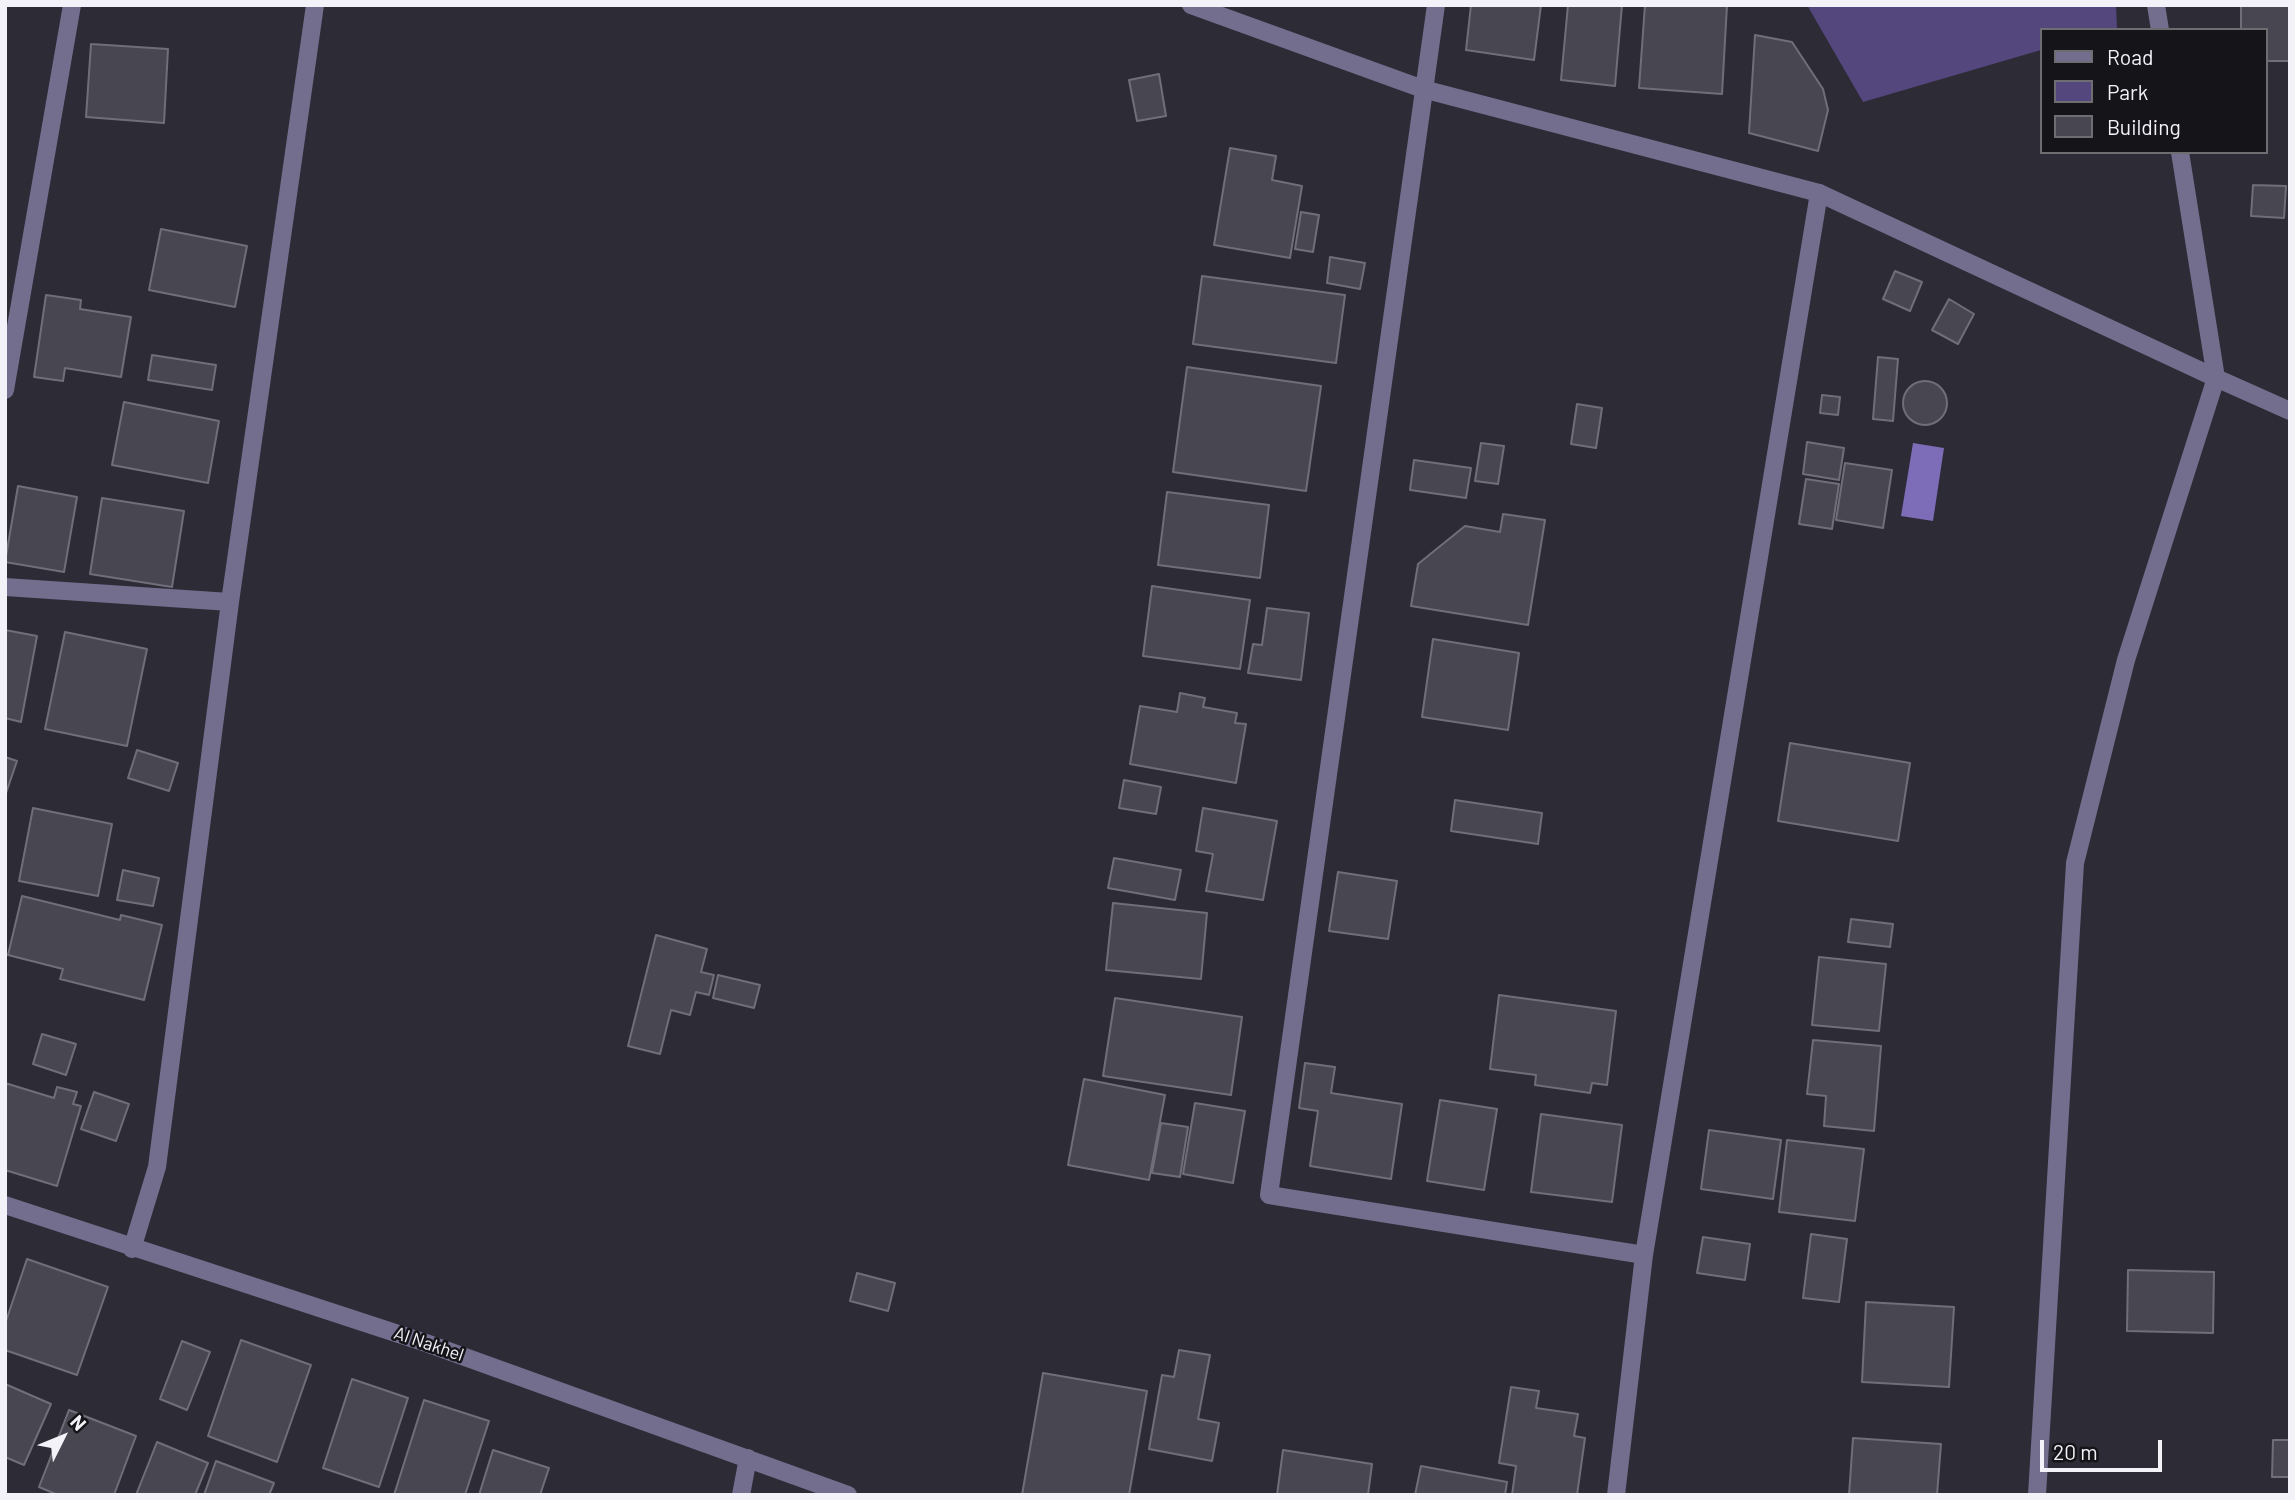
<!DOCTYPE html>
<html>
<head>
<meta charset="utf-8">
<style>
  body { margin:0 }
  #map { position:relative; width:2295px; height:1500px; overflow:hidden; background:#2d2b35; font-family:Barlow,sans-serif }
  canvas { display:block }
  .frame { position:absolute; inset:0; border:7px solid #f3f2f8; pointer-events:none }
  .legend { position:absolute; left:2040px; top:28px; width:228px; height:126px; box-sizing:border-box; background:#151519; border:2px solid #6e6d72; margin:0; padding:9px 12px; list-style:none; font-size:21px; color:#f3f2f8 }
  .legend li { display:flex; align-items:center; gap:14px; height:35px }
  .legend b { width:35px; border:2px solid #6e6d72 }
  .north { position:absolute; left:28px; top:1402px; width:70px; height:70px; -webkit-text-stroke:5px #151519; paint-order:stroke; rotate:47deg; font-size:19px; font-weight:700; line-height:28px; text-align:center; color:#f3f2f8 }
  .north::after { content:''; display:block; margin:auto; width:24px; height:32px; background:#f3f2f8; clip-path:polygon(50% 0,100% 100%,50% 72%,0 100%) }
  .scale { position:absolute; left:2040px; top:1440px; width:122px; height:32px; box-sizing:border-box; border:4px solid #f3f2f8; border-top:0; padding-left:9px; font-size:21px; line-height:24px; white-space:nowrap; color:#f3f2f8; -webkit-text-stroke:5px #151519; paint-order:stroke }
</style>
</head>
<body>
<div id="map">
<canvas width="2295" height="1500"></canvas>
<div class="frame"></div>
<ul class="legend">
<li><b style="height:9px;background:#736d8e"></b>Road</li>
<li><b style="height:19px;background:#54477e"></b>Park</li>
<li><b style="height:19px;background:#484650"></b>Building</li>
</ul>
<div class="north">N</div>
<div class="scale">20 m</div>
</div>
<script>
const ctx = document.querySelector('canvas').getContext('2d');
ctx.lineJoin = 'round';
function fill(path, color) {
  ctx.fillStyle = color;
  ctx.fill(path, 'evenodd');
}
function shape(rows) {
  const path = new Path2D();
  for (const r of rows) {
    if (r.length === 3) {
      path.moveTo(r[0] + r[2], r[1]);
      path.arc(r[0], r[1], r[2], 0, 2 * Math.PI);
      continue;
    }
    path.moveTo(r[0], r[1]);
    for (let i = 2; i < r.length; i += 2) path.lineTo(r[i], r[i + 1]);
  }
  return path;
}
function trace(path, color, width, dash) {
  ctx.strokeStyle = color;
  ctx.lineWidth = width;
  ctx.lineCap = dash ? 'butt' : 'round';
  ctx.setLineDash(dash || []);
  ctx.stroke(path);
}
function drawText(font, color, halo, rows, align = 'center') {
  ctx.font = font + ' Barlow,sans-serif';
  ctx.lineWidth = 5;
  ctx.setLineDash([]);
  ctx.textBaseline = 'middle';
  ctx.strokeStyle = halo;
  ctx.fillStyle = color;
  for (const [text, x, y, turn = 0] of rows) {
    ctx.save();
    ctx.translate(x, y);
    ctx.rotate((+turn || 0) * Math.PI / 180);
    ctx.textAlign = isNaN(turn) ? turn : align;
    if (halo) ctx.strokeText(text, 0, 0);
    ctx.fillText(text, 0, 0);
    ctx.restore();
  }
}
fill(shape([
  [1807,5,2116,5,2117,29,2041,30,2041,50,1863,102]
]), '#54477e');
fill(shape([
  [1913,443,1944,448,1933,521,1901,516]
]), '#7d6cb7');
const building = shape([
  [1471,5,1541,5,1534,60,1466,50,1471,5],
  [1568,5,1622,5,1615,86,1561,80,1568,5],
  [1645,5,1727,5,1722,94,1639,88,1645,5],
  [2241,5,2290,5,2290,61,2265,61,2265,30,2241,30,2241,5],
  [1755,35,1792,42,1823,89,1828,110,1818,151,1749,133,1755,35],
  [91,44,168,49,164,123,86,117,91,44],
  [1159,74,1166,116,1137,121,1129,80,1159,74],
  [1230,148,1276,156,1272,180,1302,186,1290,258,1214,245,1230,148],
  [2253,185,2286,186,2284,218,2251,216,2253,185],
  [1301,212,1319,215,1313,252,1295,249,1301,212],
  [161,229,247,246,235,307,149,290,161,229],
  [1330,257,1365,263,1360,289,1327,283,1330,257],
  [1895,271,1922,282,1910,311,1883,299,1895,271],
  [1202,276,1345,295,1336,363,1193,344,1202,276],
  [46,295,81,300,80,309,131,317,121,377,65,368,63,381,34,377,46,295],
  [1949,299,1974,314,1958,344,1932,330,1949,299],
  [152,355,216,365,212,390,148,380,152,355],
  [1878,357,1898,359,1893,421,1873,419,1878,357],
  [1187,367,1321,386,1306,491,1173,472,1187,367],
  [1925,403,22],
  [1822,395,1840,397,1838,415,1820,413,1822,395],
  [124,402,219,421,208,483,112,465,124,402],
  [1577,404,1602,408,1596,448,1571,444,1577,404],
  [1807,442,1844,448,1839,480,1803,474,1807,442],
  [1481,443,1504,446,1498,484,1475,481,1481,443],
  [1414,460,1471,468,1466,498,1410,490,1414,460],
  [1845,463,1892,470,1883,528,1836,520,1845,463],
  [1806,479,1839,484,1832,529,1799,524,1806,479],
  [18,486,77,497,64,572,5,562,18,486],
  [1167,492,1269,505,1260,578,1158,565,1167,492],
  [102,498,184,511,172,587,90,574,102,498],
  [1503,514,1545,520,1528,625,1411,606,1418,564,1465,526,1500,532,1503,514],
  [1152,586,1250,600,1240,669,1143,656,1152,586],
  [1267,608,1309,613,1301,680,1248,673,1253,644,1262,645,1267,608],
  [5,630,37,636,21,722,5,718,5,630],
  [65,632,147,649,127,746,45,729,65,632],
  [1433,639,1519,653,1508,730,1422,717,1433,639],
  [1180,693,1205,698,1203,707,1237,713,1235,723,1246,724,1236,783,1130,764,1140,706,1177,712,1180,693],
  [1790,743,1910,763,1898,841,1778,821,1790,743],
  [137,750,178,763,169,791,128,778,137,750],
  [5,757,17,761,5,796,5,757],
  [1124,780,1161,787,1156,814,1119,808,1124,780],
  [1455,800,1542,813,1538,844,1451,831,1455,800],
  [33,808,112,824,98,896,19,881,33,808],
  [1203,808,1277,821,1263,900,1206,891,1213,854,1196,851,1203,808],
  [1114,858,1181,870,1175,900,1108,888,1114,858],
  [123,870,159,878,153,906,117,900,123,870],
  [1338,872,1397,881,1388,939,1329,931,1338,872],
  [22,896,120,920,121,915,162,925,144,1000,60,979,63,969,8,955,22,896],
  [1113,903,1207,913,1201,979,1106,970,1113,903],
  [1851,919,1893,924,1890,947,1848,942,1851,919],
  [656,935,707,949,701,972,714,975,709,995,696,992,690,1015,671,1010,660,1054,628,1046,656,935],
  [1819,957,1886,964,1879,1031,1812,1025,1819,957],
  [718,975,760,985,754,1008,713,998,718,975],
  [1499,995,1616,1011,1607,1085,1592,1083,1590,1093,1535,1085,1536,1075,1490,1069,1499,995],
  [1115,998,1242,1017,1231,1095,1103,1076,1115,998],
  [42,1034,76,1044,66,1075,33,1064,42,1034],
  [1813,1040,1881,1046,1874,1131,1824,1126,1826,1096,1807,1094,1813,1040],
  [1305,1063,1335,1067,1331,1093,1402,1104,1391,1179,1310,1166,1318,1111,1299,1108,1305,1063],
  [1084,1079,1165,1095,1149,1180,1068,1165,1084,1079],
  [5,1083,54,1098,57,1087,77,1092,73,1104,81,1106,57,1186,5,1170,5,1083],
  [94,1092,129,1104,116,1141,81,1129,94,1092],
  [1440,1100,1497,1109,1484,1190,1427,1181,1440,1100],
  [1195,1103,1245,1111,1233,1183,1183,1174,1195,1103],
  [1541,1114,1622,1125,1612,1202,1531,1192,1541,1114],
  [1161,1123,1188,1127,1180,1177,1152,1173,1161,1123],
  [1709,1130,1781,1140,1773,1199,1701,1189,1709,1130],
  [1787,1140,1864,1149,1855,1221,1779,1212,1787,1140],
  [1811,1234,1847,1239,1839,1302,1803,1298,1811,1234],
  [1703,1237,1750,1244,1745,1280,1697,1273,1703,1237],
  [27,1259,108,1287,77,1375,5,1350,5,1324,27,1259],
  [2128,1270,2214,1272,2213,1333,2127,1331,2128,1270],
  [857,1273,895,1283,888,1311,850,1301,857,1273],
  [1866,1302,1954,1307,1949,1387,1862,1382,1866,1302],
  [241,1340,311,1365,277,1462,208,1436,241,1340],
  [182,1341,210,1352,187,1410,160,1399,182,1341],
  [1179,1350,1210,1355,1198,1419,1219,1423,1212,1461,1149,1449,1162,1375,1174,1377,1179,1350],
  [1043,1373,1147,1391,1129,1495,1022,1495,1043,1373],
  [352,1379,408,1398,379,1487,323,1468,352,1379],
  [5,1384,51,1404,24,1465,5,1457,5,1384],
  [1511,1387,1539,1391,1536,1408,1578,1414,1574,1436,1585,1438,1577,1495,1512,1495,1516,1466,1499,1463,1511,1387],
  [424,1400,489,1421,465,1495,394,1495,424,1400],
  [69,1410,136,1436,114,1495,58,1495,39,1487,69,1410],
  [1853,1438,1941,1444,1937,1495,1849,1495,1853,1438],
  [2273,1440,2290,1440,2290,1477,2272,1477,2273,1440],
  [157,1442,208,1463,195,1495,136,1495,157,1442],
  [493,1450,549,1468,540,1495,479,1495,493,1450],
  [1283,1450,1372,1464,1368,1495,1277,1495,1283,1450],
  [216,1461,274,1483,269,1495,204,1495,216,1461],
  [1421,1466,1507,1482,1505,1495,1415,1495,1421,1466]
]);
fill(building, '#484650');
trace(building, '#706e79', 2);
trace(shape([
  [1423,89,1819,193,2216,378]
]), '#736d8e', 18);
trace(shape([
  [1191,5,1423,89],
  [1436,5,1269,1195,1644,1255],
  [2156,5,2160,30],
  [2216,378,2290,411],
  [5,390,72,5],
  [5,587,230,602],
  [5,1205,426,1343,848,1495],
  [132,1249,157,1167,230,602,315,5],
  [741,1495,748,1458],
  [1616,1495,1644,1255,1819,193],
  [2037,1495,2075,863,2126,660,2216,378,2180,152]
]), '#736d8e', 18);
drawText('18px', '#f3f2f8', '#151519', [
  ["Al Nakhel",429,1344,19]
]);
</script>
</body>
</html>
